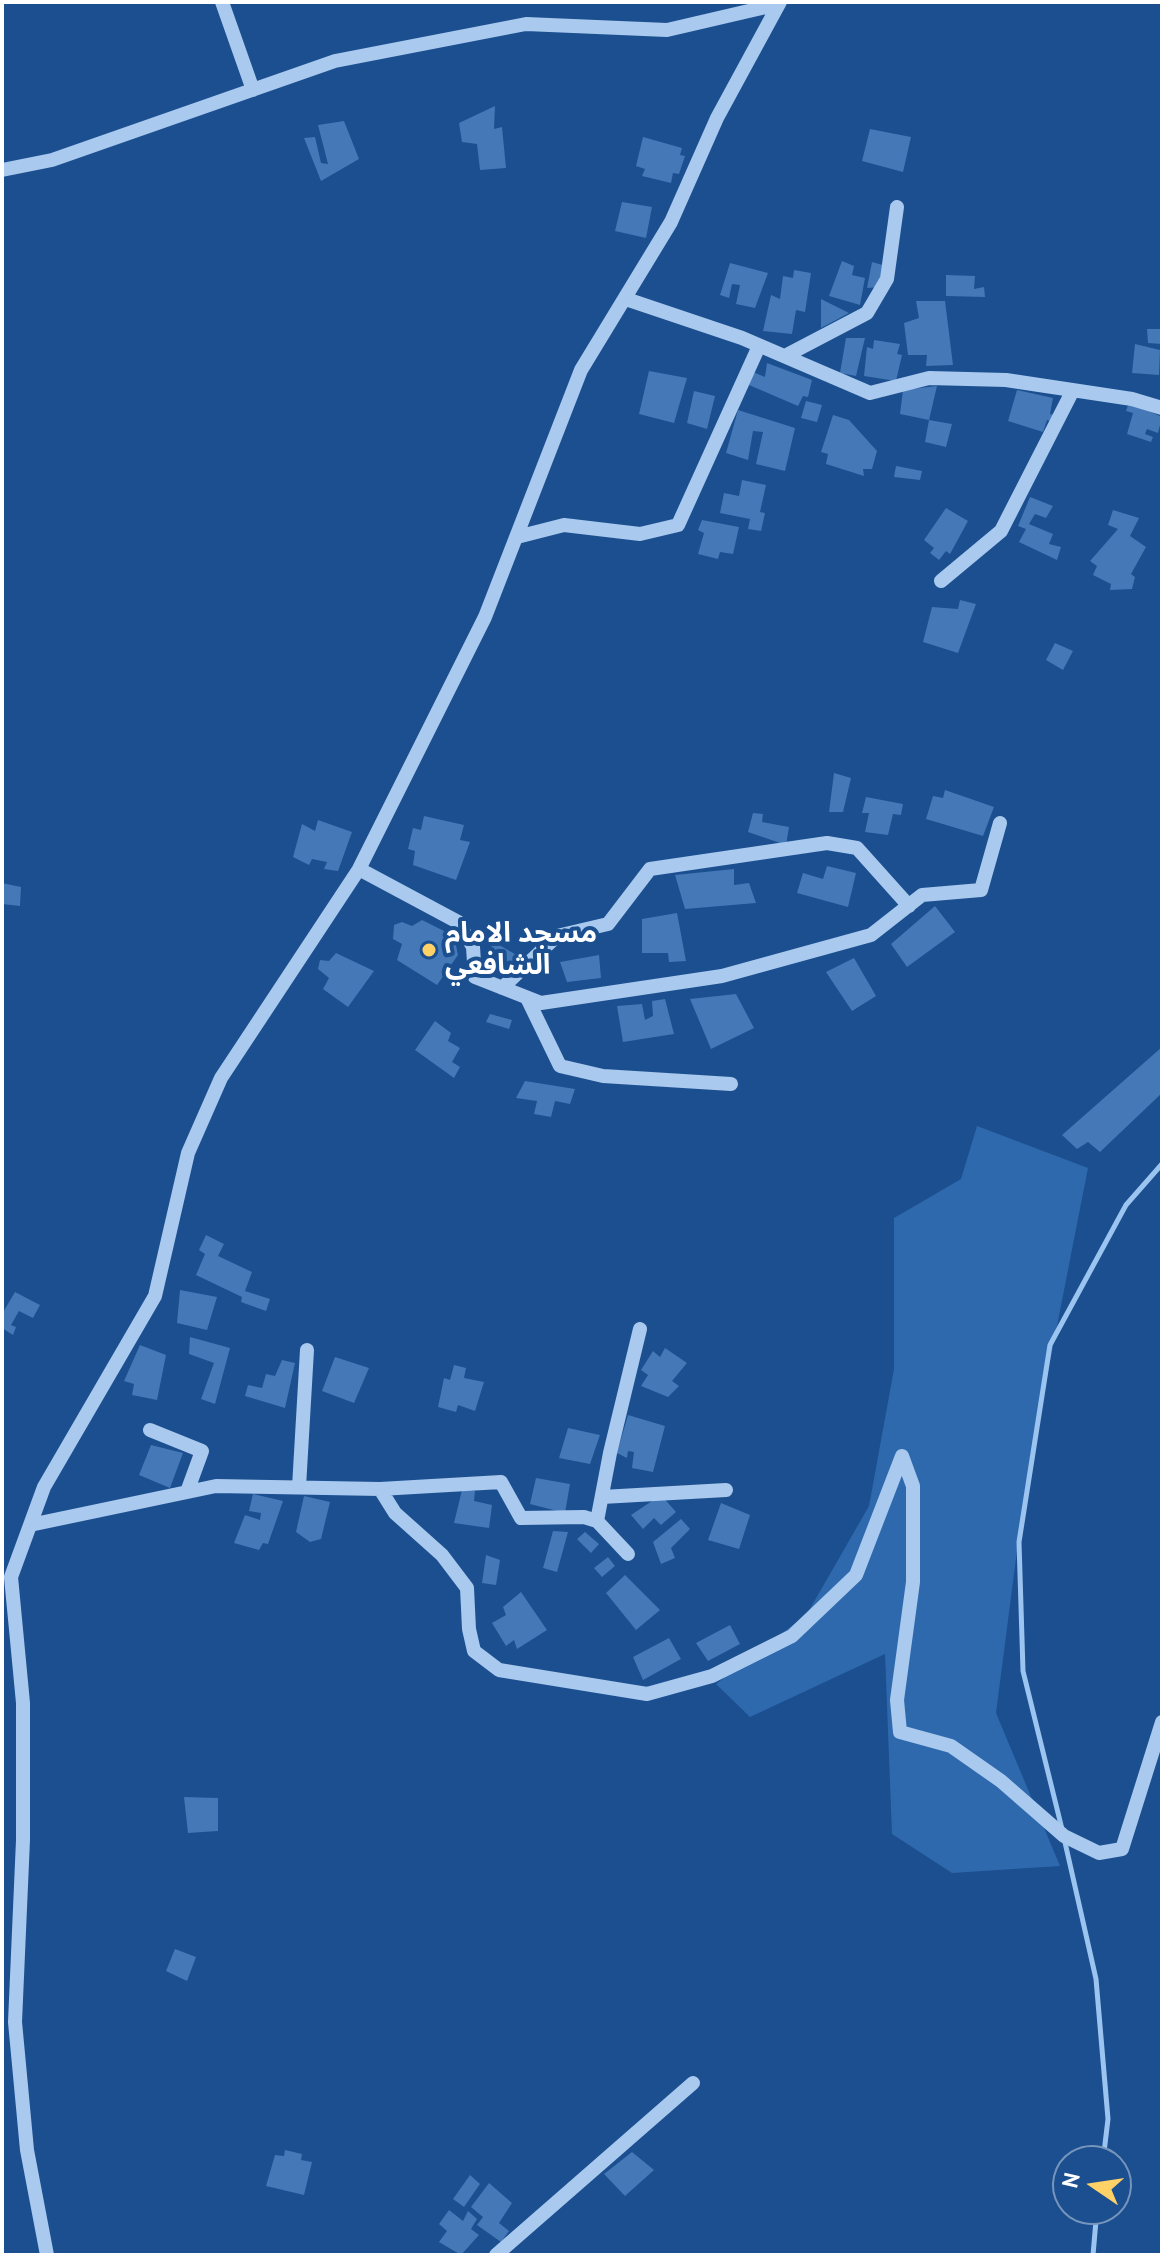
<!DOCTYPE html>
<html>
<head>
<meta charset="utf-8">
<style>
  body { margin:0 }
  #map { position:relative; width:1164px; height:2257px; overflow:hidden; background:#1b4f8f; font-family:"PT Sans",sans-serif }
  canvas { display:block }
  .frame { position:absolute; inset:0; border:4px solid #fff; pointer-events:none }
  .north { position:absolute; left:1052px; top:2145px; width:80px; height:80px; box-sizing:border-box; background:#1b4f8f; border:2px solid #7695bc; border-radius:50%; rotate:283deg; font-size:22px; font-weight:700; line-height:32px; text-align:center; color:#fff }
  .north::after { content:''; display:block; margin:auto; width:28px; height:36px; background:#ffd166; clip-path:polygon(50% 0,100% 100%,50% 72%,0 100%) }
</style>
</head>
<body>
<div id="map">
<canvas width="1164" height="2257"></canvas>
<div class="frame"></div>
<div class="north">N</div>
</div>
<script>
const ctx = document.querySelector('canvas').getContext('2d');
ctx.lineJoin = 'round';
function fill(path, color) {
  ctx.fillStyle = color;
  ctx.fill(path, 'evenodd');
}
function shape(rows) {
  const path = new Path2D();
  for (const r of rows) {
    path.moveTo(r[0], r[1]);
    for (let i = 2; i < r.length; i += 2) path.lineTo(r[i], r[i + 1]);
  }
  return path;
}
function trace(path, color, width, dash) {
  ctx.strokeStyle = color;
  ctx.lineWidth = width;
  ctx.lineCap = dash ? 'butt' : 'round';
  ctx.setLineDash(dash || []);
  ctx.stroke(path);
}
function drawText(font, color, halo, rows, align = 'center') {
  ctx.font = font + ' "PT Sans","Noto Sans Arabic",sans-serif';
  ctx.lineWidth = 8;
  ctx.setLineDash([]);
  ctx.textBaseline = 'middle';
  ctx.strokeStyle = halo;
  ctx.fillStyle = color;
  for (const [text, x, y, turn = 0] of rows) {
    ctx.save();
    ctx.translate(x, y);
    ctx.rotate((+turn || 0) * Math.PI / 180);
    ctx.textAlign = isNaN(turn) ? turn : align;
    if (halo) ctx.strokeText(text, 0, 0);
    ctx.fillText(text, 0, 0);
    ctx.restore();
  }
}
fill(shape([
  [977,1126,1088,1168,1025,1489,996,1713,1060,1866,952,1873,892,1834,885,1654,750,1717,716,1684,807,1614,869,1506,894,1369,894,1218,961,1179]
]), '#2e69ad');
trace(shape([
  [1062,1829,1023,1671,1019,1542,1050,1345,1126,1205,1162,1164],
  [1064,1838,1096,1979,1108,2119,1103,2161],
  [1093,2255,1097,2209]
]), '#9cc4f0', 5);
fill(shape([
  [495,106,494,129,502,127,506,168,480,170,477,144,462,142,459,123],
  [344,121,359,159,321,181,304,138,315,137,321,163,328,164,318,125],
  [870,129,911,137,903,172,862,161],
  [643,137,682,148,680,155,685,156,679,174,673,173,671,183,642,176,645,169,636,166],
  [622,202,652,207,646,238,615,231],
  [842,261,854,266,852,275,865,278,860,305,829,296],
  [872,262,886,266,882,287,867,288],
  [730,263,768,273,755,308,736,304,740,285,732,284,729,298,720,295],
  [794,270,811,273,805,312,796,310,792,334,763,331,771,295,780,299,783,276,793,278],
  [946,275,975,276,974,289,984,287,985,297,946,296],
  [821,299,849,313,821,328],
  [916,301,945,301,953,365,926,366,927,355,908,355,904,323,919,318],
  [1147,329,1162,329,1162,344,1148,343],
  [846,338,865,338,856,376,840,373],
  [874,340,900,344,897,354,902,355,896,381,864,376,867,347,873,349],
  [1135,344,1160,350,1159,375,1132,373],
  [767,363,812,380,808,397,803,396,798,406,749,385,753,372,765,377],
  [649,371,687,378,674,423,639,414],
  [937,386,929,420,952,424,946,447,925,442,929,420,900,414,903,390],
  [1017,390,1053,398,1050,414,1055,415,1053,422,1047,420,1043,432,1008,421],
  [694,391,715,396,707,429,687,423],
  [806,401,822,405,817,422,801,418],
  [1129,402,1162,417,1158,433,1147,429,1145,434,1153,437,1151,442,1127,434,1133,413,1126,411],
  [738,410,795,428,785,471,756,464,763,432,753,431,748,460,726,453],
  [833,415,849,420,877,451,872,469,863,469,864,476,826,464,828,454,821,452],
  [896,466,922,471,920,480,894,477],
  [742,480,766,485,760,512,765,513,761,531,748,529,750,519,720,513,724,493,739,496],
  [1030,497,1053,506,1046,518,1035,514,1029,524,1053,534,1049,544,1061,547,1057,560,1019,542,1026,529,1018,526],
  [946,508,968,521,950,554,946,551,939,560,930,553,934,548,924,540],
  [1113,510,1139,518,1130,536,1146,547,1131,574,1135,577,1132,589,1110,590,1111,584,1093,575,1097,566,1090,561,1118,529,1108,525],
  [702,520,739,527,733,554,720,552,718,559,698,554,704,533,698,530],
  [960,600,976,604,958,653,923,642,932,607,958,609],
  [1055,643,1073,651,1063,670,1046,660],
  [834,773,851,778,843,812,829,812],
  [945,790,994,807,983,836,926,819,933,796,943,798],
  [866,797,903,804,901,815,893,814,888,835,865,832,869,813,862,813],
  [753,813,763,814,762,822,789,827,786,845,748,832],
  [424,816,464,825,460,840,470,842,456,880,413,865,415,851,408,849,413,828,421,830],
  [318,820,352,832,338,871,324,869,327,862,312,859,309,865,293,857,302,824,315,831],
  [827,866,856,873,848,907,797,893,803,873,823,879],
  [734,869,734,885,749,883,756,903,685,909,675,875],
  [2,883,21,887,20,906,2,904],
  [935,906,955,932,907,967,891,944],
  [677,913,686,961,669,962,668,953,642,953,642,919],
  [422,920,454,936,458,955,437,985,397,960,402,944,393,939,394,925,402,922,412,926],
  [494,942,520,957,512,975,483,962],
  [336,953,374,971,348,1007,323,989,329,978,318,969,320,960,329,961],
  [599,955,601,978,567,982,560,962],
  [854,958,876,996,852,1011,826,972],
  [736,994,754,1028,711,1049,690,999],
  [665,999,674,1034,623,1042,617,1006,642,1004,645,1020,653,1016,652,1001],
  [490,1014,512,1020,509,1029,486,1022],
  [435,1021,451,1033,448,1041,460,1048,452,1062,460,1067,454,1078,415,1050],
  [1162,1047,1162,1093,1100,1152,1088,1142,1077,1149,1062,1135],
  [525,1081,575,1089,570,1104,555,1101,551,1117,534,1114,537,1101,516,1098],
  [206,1235,224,1244,218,1256,252,1272,245,1291,270,1299,266,1311,241,1302,242,1297,196,1275,205,1254,199,1250],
  [180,1290,217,1297,207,1330,177,1323],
  [15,1292,40,1305,33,1318,19,1311,11,1325,16,1327,13,1335,2,1328,2,1314],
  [190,1337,230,1348,215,1404,201,1399,214,1363,189,1354],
  [140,1345,166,1355,157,1400,132,1395,134,1384,124,1381],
  [665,1348,687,1363,672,1381,679,1386,668,1397,641,1386,648,1375,641,1370,653,1351,660,1357],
  [335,1357,369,1368,354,1403,322,1391],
  [282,1360,295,1363,285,1408,245,1396,248,1385,262,1388,266,1374,275,1376],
  [454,1365,466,1368,464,1378,484,1382,475,1411,458,1405,456,1412,438,1407,444,1378,450,1380],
  [628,1415,665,1426,653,1472,632,1468,634,1452,628,1451,627,1458,617,1453],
  [568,1428,600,1435,590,1464,559,1458],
  [151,1445,183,1453,170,1488,139,1475],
  [536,1478,570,1484,565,1513,530,1504],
  [462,1490,475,1491,474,1501,492,1505,489,1528,454,1523],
  [253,1494,283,1501,268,1544,263,1543,259,1550,234,1543,245,1515,260,1520,261,1513,249,1511],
  [661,1495,676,1512,661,1525,654,1518,643,1529,631,1515],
  [304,1496,330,1502,321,1539,310,1542,296,1532],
  [721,1503,750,1515,739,1549,708,1540],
  [681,1519,690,1529,671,1548,675,1558,661,1564,653,1542],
  [553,1531,568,1532,557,1572,543,1568],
  [585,1532,599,1544,591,1553,577,1539],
  [486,1555,500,1560,496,1585,482,1583],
  [608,1557,615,1566,602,1577,594,1568],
  [625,1575,660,1610,636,1630,606,1593],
  [521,1592,547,1630,517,1649,514,1640,506,1646,492,1623,506,1615,503,1607],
  [730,1625,740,1644,708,1661,696,1643],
  [669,1638,681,1659,643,1680,633,1657],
  [184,1797,218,1798,218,1831,188,1833],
  [175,1949,196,1957,187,1981,166,1971],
  [285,2150,302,2154,301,2160,312,2162,304,2195,266,2186,275,2155,284,2156],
  [632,2152,654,2170,625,2196,604,2174],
  [470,2175,480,2184,464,2207,453,2199],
  [489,2183,512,2203,499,2223,509,2231,501,2242,477,2225,483,2217,471,2207],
  [449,2210,463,2221,468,2211,477,2219,471,2229,479,2235,461,2255,439,2242,447,2231,439,2224]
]), '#4478b7');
trace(shape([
  [222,2,253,90],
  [2,170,52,160,335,61,526,24,667,30,779,4],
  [626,299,742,338,870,393,929,378,1006,380,1132,399,1162,408],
  [785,356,867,313,887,279,897,207],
  [517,537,564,525,640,534,678,525,759,346],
  [941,581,1001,531,1073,390],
  [359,869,458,922,473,947,475,977,541,1003,722,976,871,935,922,895,981,890,1000,823],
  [502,988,557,936,608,924,650,869,827,843,857,848,909,906],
  [527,998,560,1066,603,1076,731,1084],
  [150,1430,202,1451,187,1492],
  [299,1487,307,1350],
  [380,1489,501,1482,521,1518,584,1517,597,1521,628,1554],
  [602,1497,726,1490],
  [597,1521,610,1453,640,1329],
  [30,1525,216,1486,380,1489,395,1513,442,1555,467,1588,469,1629,474,1651,499,1670,647,1694,712,1676,792,1636,856,1575,902,1456,913,1486,913,1582,897,1700,900,1732,951,1746,1001,1781,1064,1836,1099,1853,1122,1849,1162,1722],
  [47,2255,27,2150,15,2022,23,1840,23,1703,11,1577,44,1487,155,1296,188,1153,221,1078,359,869,485,617,581,370,671,222,717,118,780,2],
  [496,2255,693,2083]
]), '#a9c9ee', 14);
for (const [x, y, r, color] of [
  [429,950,8,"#ffd166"]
]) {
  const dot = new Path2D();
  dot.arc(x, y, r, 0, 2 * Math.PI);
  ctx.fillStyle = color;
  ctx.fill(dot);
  trace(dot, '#1b4f8f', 3);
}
drawText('bold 28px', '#fff', '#1b4f8f', [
  ["مسجد الامام",445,934],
  ["الشافعي",445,966]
], 'left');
</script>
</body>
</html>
